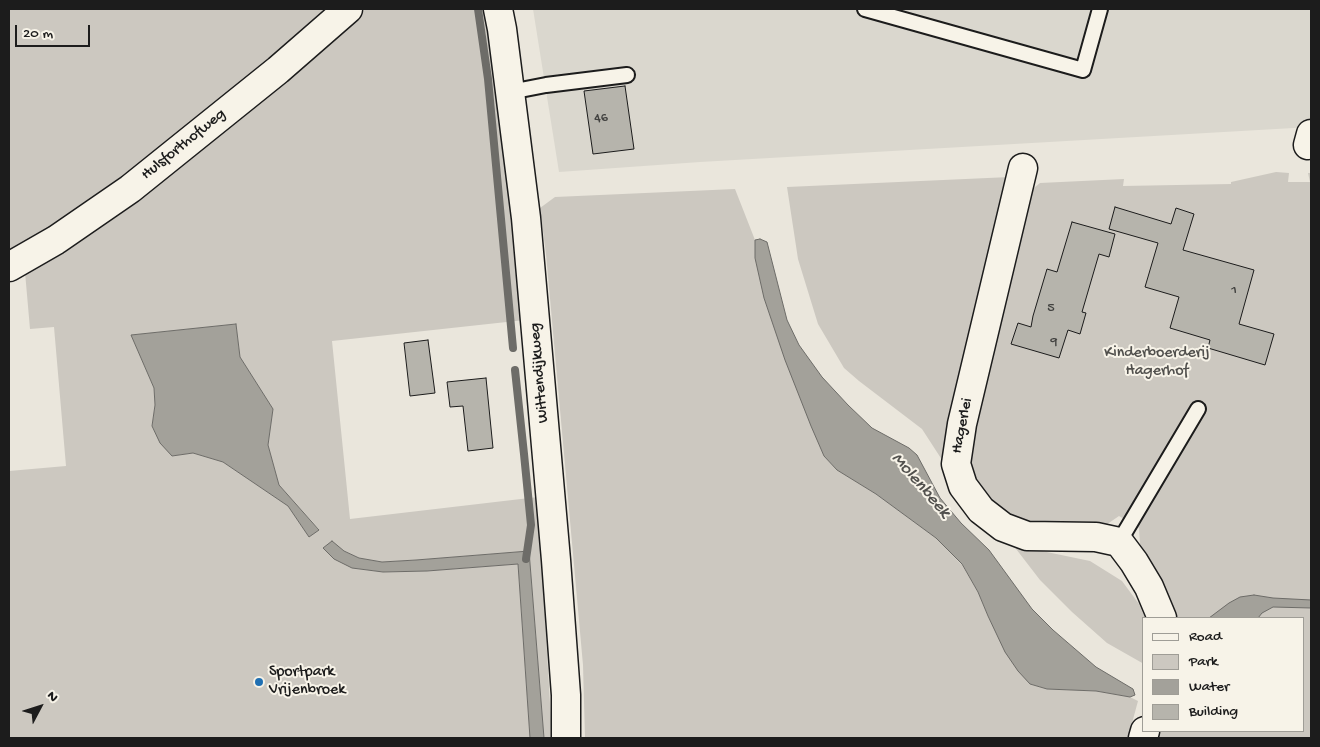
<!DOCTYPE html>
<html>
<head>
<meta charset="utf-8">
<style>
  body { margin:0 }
  #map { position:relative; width:1320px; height:747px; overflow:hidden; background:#eae6dc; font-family:"Gochi Hand",sans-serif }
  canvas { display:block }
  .frame { position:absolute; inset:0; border:10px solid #1c1c1c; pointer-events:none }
  .legend { position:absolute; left:1142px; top:617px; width:162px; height:115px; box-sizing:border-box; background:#f7f3e8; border:1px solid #9f9d96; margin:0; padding:6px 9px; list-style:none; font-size:15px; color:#1c1c1c }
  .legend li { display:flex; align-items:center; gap:10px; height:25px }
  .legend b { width:25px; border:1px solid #9f9d96 }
  .north { position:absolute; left:15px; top:682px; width:50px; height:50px; -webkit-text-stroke:4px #f7f3e8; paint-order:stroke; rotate:50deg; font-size:14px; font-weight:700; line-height:20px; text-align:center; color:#1c1c1c }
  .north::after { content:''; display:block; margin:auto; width:18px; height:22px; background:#1c1c1c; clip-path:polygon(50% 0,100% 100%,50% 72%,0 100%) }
  .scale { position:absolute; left:15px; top:25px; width:75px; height:22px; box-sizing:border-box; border:2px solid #1c1c1c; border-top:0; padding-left:6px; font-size:15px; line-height:18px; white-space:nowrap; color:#1c1c1c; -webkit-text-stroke:4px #f7f3e8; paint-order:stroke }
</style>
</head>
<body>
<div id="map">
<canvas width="1320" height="747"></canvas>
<div class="frame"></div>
<ul class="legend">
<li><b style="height:6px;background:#f7f3e8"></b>Road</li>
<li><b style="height:14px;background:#ccc8c0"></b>Park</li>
<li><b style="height:14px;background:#a3a19a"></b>Water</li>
<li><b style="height:14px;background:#b6b4ac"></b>Building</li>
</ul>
<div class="north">N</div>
<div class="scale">20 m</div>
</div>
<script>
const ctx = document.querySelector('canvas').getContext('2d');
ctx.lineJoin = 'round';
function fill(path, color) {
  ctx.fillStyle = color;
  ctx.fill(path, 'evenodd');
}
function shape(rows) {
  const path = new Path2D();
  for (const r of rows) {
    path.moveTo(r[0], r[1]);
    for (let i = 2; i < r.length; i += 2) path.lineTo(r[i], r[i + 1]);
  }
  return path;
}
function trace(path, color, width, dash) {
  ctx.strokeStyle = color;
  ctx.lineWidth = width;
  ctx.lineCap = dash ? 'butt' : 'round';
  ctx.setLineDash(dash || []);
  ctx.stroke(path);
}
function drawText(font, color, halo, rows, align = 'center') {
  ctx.font = font + ' "Gochi Hand",sans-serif';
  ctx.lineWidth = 4;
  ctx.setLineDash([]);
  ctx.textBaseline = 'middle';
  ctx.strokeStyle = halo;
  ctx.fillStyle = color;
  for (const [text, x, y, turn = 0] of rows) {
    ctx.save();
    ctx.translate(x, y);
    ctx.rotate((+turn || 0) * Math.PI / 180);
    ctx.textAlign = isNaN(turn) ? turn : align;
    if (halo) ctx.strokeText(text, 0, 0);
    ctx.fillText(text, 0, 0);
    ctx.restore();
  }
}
fill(shape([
  [533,9,1311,9,1311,127,700,162,559,172]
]), '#dad7ce');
fill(shape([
  [9,9,331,9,189,129,110,187,39,234,9,250],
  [366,9,485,9,494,58,525,320,332,341,350,519,538,497,552,738,544,738,529,551,416,560,382,562,359,558,344,551,332,542,352,568,383,572,427,571,518,564,530,738,9,738,9,471,66,466,54,327,30,329,25,272,140,197],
  [236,324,240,357,273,409,268,445,279,485,319,529,309,537,288,506,223,462,193,453,172,456,152,426,155,405,154,388,132,335],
  [1276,172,1289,173,1288,182,1310,182,1308,173,1311,173,1311,738,1149,738,1151,731,1304,731,1304,618,1167,618,1164,605,1140,545,1139,528,1119,516,1100,529,1036,531,998,514,976,483,971,462,971,443,1028,204,1034,188,1040,183,1124,179,1123,186,1231,184,1231,182],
  [1010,177,1003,212,967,342,948,422,944,443,946,466,922,429,859,381,844,368,818,324,798,259,787,187],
  [735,189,755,240,755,258,824,456,837,470,876,494,936,538,962,565,978,592,988,616,1030,684,1047,689,1096,691,1130,697,1138,701,1128,738,585,738,583,665,546,254,540,208,555,197],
  [1013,545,1090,561,1122,581,1139,604,1145,618,1144,618,1144,664,1107,643,1072,612,1040,580]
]), '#ccc8c0');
const water = shape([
  [760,239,767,242,787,320,799,345,822,377,848,405,872,428,909,448,917,455,940,498,961,523,989,550,1032,609,1053,630,1096,667,1133,689,1135,695,1130,697,1096,691,1047,689,1030,684,1018,671,1005,652,988,616,978,592,962,564,936,538,876,494,837,470,824,456,811,426,785,360,764,298,755,258,755,240,760,239],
  [236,324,240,357,273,409,268,445,279,485,319,530,309,537,288,506,223,462,193,453,172,456,160,443,152,426,155,405,154,388,131,335,236,324],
  [332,541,344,551,359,558,382,562,416,560,529,551,544,738,530,738,518,564,427,571,383,572,352,568,334,559,323,548,332,541],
  [1254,595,1273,598,1311,600,1311,608,1273,607,1262,613,1258,618,1209,618,1229,603,1240,597,1254,595]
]);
fill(water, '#a3a19a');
trace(water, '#6d6c68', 1);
trace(shape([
  [478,9,488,79,513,348],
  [515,370,524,454,531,525,526,559]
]), '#6d6c68', 8);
const building = shape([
  [625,86,634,149,593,154,584,91,625,86],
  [1115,207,1171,224,1176,208,1194,214,1183,250,1254,270,1239,324,1274,334,1265,365,1208,348,1210,340,1170,328,1179,297,1145,287,1158,243,1109,229,1115,207],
  [1072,222,1115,234,1109,257,1099,254,1082,312,1086,313,1080,334,1068,330,1059,358,1011,344,1018,323,1031,327,1033,316,1047,269,1057,272,1072,222],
  [428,340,435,393,410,396,404,343,428,340],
  [486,378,493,448,468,451,463,406,450,407,447,382,486,378]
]);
fill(building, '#b6b4ac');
trace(building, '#1c1c1c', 1);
const service = shape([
  [865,9,1083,70,1100,9],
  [510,92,546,85,627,75],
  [1119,542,1198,409]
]);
const minor = shape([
  [498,9,502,29,526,218,556,560,566,695,566,738],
  [1308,145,1311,134],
  [1023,168,962,424,956,464,963,486,981,510,1003,527,1027,536,1096,537,1119,542,1134,562,1149,587,1162,618],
  [9,267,56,240,130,189,278,70,348,9],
  [1143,738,1145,731]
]);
trace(service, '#1c1c1c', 18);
trace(minor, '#1c1c1c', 31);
trace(service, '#f7f3e8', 14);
trace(minor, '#f7f3e8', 28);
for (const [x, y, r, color] of [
  [259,682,5,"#1f6fb2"]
]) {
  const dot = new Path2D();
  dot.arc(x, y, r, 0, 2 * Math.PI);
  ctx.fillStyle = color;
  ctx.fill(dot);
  trace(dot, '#f7f3e8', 2);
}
drawText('14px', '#424240', null, [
  ["46",601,119],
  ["1",1234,291],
  ["5",1051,309],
  ["9",1054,343]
]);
drawText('16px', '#1c1c1c', '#f7f3e8', [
  ["Hulsforthofweg",184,145,-39],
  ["Wittendijkweg",540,373,-95],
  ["Hagerlei",963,426,-79]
]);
drawText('16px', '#51504d', '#f7f3e8', [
  ["Kinderboerderij",1157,354],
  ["Hagerhof",1157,372]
]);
drawText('16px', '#1c1c1c', '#f7f3e8', [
  ["Sportpark",269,673],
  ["Vrijenbroek",269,691]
], 'left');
drawText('italic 18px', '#52514e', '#f7f3e8', [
  ["Molenbeek",920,486,49]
]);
</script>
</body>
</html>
